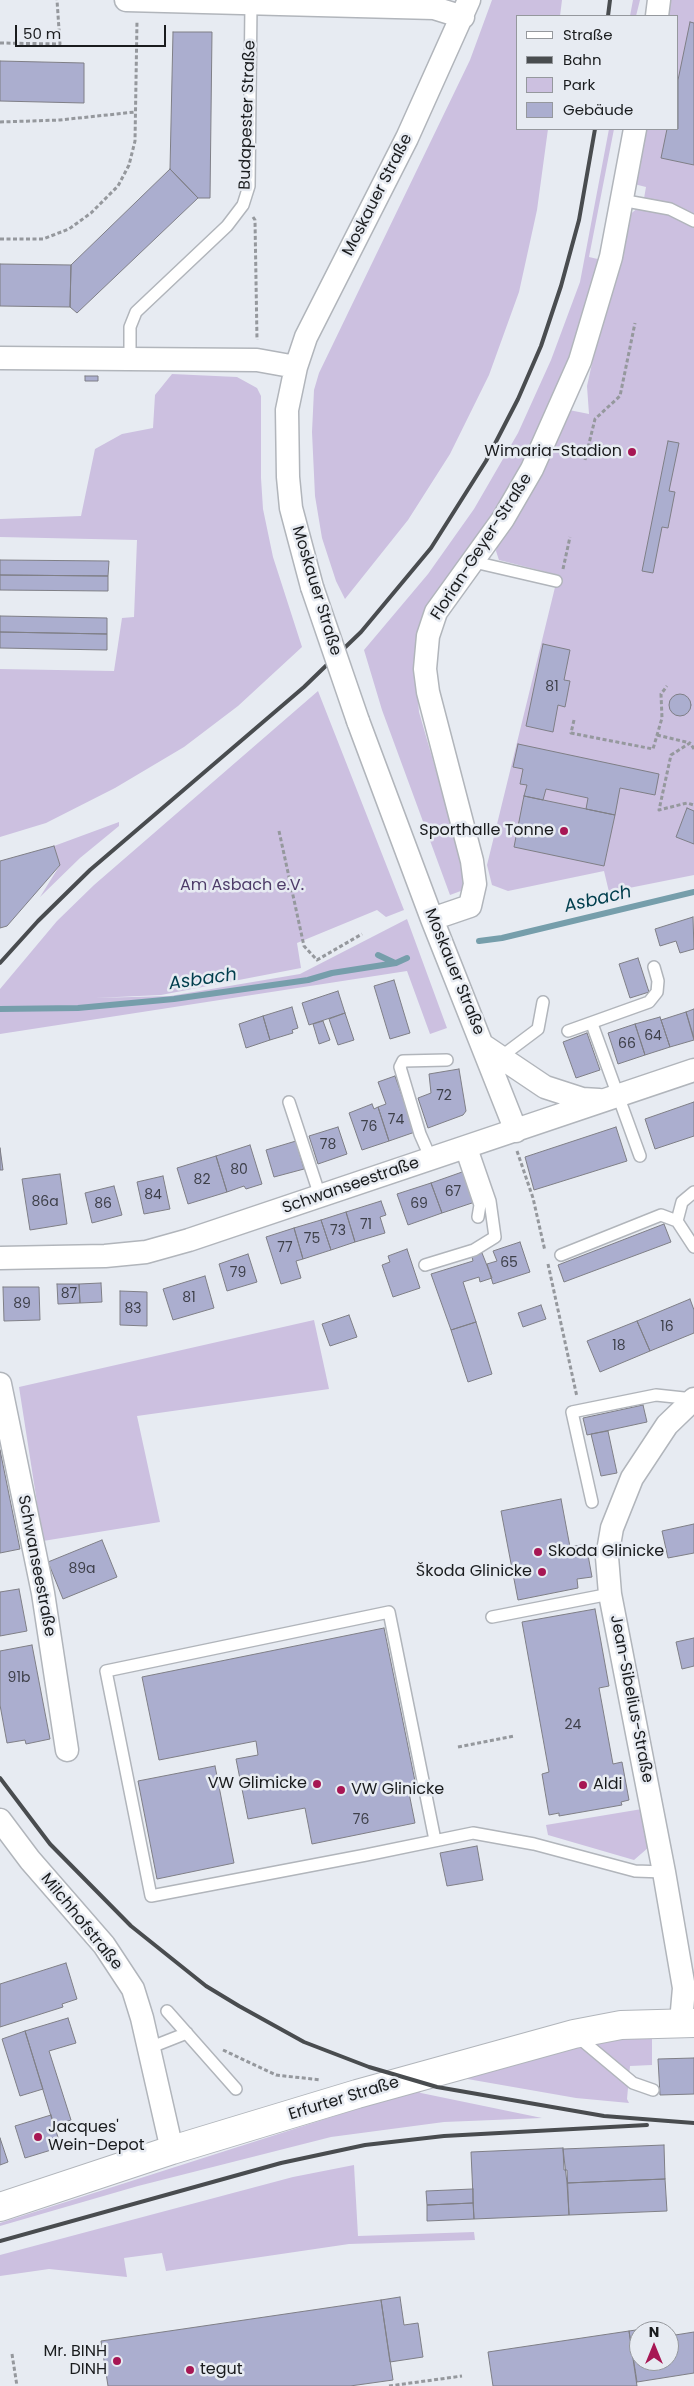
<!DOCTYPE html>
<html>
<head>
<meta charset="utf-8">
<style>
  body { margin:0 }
  #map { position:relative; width:694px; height:2386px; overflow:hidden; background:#e7ebf2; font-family:Poppins,sans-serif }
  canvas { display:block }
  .legend { position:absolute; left:516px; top:15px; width:162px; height:115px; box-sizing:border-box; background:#e7ebf2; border:1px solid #95989d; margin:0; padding:6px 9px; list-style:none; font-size:15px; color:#1a1c1e }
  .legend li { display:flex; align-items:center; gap:10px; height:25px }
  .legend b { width:25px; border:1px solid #95989d }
  .north { position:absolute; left:629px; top:2321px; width:50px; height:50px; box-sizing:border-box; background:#e7ebf2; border:1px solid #95989d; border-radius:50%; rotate:0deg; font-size:14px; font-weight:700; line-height:20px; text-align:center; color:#1a1c1e }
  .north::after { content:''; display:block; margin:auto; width:18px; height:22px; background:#a71754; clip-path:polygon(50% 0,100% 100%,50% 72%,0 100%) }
  .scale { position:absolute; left:15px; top:25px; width:151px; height:22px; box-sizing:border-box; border:2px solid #1a1c1e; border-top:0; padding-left:6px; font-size:15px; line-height:18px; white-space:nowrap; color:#1a1c1e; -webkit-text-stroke:4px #e7ebf2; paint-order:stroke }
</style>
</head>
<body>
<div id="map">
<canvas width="694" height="2386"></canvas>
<ul class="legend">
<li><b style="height:6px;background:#fff"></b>Straße</li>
<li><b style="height:6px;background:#494c4f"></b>Bahn</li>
<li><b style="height:14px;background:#ccc0e0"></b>Park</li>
<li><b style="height:14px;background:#abaecf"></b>Gebäude</li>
</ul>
<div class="north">N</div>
<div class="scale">50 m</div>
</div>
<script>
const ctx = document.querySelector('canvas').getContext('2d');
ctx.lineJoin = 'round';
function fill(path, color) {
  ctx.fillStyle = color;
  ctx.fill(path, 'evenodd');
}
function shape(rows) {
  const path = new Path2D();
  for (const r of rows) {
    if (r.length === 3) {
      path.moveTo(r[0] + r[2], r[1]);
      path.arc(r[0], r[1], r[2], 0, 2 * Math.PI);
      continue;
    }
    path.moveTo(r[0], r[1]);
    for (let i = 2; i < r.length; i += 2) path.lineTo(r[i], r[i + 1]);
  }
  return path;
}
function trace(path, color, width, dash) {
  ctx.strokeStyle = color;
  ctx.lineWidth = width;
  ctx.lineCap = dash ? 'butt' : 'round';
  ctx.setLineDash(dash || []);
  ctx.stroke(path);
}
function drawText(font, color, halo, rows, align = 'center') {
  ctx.font = font + ' Poppins,sans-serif';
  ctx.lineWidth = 5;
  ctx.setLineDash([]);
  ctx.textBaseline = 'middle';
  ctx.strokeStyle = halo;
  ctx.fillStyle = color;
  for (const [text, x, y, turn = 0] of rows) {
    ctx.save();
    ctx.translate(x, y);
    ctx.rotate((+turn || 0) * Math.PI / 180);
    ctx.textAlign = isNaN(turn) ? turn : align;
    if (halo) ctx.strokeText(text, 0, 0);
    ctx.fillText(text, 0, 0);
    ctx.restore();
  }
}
fill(shape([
  [492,0,562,0,560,16,518,16,518,129,548,129,537,210,519,292,489,375,450,454,408,520,345,599,336,581,322,538,315,496,312,432,314,390,319,373,470,60],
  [633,0,640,0,636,16,630,16],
  [670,0,694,0,694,875,609,892,604,871,508,891,492,885,487,865,558,575,499,560,496,551,497,544,569,410,589,414,587,386,624,219,643,204,646,187,634,184,644,129,678,129,678,16,667,16],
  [609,129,614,129,589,257,602,260,577,342,554,404,416,671,419,712,467,878,466,889,450,895,382,710,364,650,428,574,474,509,518,433,551,360,580,282],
  [172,374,237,377,257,388,261,396,261,478,263,509,273,557,302,647,238,706,184,747,115,788,46,823,0,837,0,669,114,671,122,618,134,617,137,540,0,537,0,519,81,516,95,449,122,434,153,428,155,395],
  [318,691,404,910,386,917,377,910,297,943,301,968,161,995,95,998,170,996,300,974,407,919,447,1028,430,1034,407,971,0,1034,0,989,57,921,94,885],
  [119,822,119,826,80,858,40,897,60,865,54,846],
  [314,1320,329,1389,137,1416,160,1522,43,1541,19,1387],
  [642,1809,649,1847,634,1860,548,1835,546,1825],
  [652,2034,652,2065,630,2066,627,2099,629,2103,576,2098,456,2077,564,2048],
  [416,2090,421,2093,542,2118,444,2122,331,2137,138,2186,0,2226,0,2223],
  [354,2165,358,2236,474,2232,475,2240,349,2244,166,2271,162,2253,124,2258,127,2277,49,2269,0,2276,0,2255,293,2177]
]), '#ccc0e0');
trace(shape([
  [479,941,502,938,694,892],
  [378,955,395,963],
  [0,1009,78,1008,174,999,308,980,332,973,396,963,407,958]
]), '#769eab', 6);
const building = shape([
  [690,22,694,23,694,165,661,158,667,129,678,129,678,80,690,22],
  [173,32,212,32,210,198,198,198,170,169,173,32],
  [0,61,84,63,84,103,0,101,0,61],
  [170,169,198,198,77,313,70,307,71,265,170,169],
  [0,264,71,265,70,307,0,306,0,264],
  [85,376,98,376,98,381,85,381,85,376],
  [668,441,679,443,669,491,675,492,668,528,662,527,653,573,642,571,668,441],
  [0,560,109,561,108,576,0,575,0,560],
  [0,575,108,576,108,591,0,590,0,575],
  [0,616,107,618,107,634,0,632,0,616],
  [0,632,107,634,107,650,0,648,0,632],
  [543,644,570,650,564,680,570,681,565,707,558,705,553,732,526,726,543,644],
  [680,705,11],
  [518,744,659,774,655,795,620,788,615,815,586,809,588,798,546,789,543,800,524,796,527,785,520,784,523,769,513,767,518,744],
  [524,796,615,815,604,866,514,847,524,796],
  [687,808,694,811,694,844,676,837,687,808],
  [54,846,60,865,7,926,0,928,0,861,54,846],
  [693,917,694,949,680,953,676,941,660,946,655,929,693,917],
  [638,958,649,992,630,998,619,964,638,958],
  [394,980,410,1033,390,1039,374,986,394,980],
  [338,991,345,1013,309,1025,302,1003,338,991],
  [292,1007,298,1028,292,1030,293,1033,270,1040,263,1016,292,1007],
  [694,1009,694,1038,686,1012,694,1009],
  [686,1012,694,1040,670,1047,661,1020,686,1012],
  [345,1013,354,1040,338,1045,329,1019,345,1013],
  [263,1016,270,1040,246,1048,239,1024,263,1016],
  [660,1017,670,1047,645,1055,635,1024,660,1017],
  [323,1021,330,1040,319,1044,313,1024,323,1021],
  [635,1024,645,1055,618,1064,608,1033,635,1024],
  [587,1033,600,1070,576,1078,563,1042,587,1033],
  [459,1069,466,1111,463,1115,428,1128,418,1098,431,1093,429,1074,459,1069],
  [395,1076,415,1132,389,1141,378,1107,386,1104,378,1082,395,1076],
  [694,1102,694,1136,655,1149,645,1119,694,1102],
  [372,1104,374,1109,378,1107,389,1141,362,1150,349,1113,372,1104],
  [338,1127,347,1154,318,1164,309,1136,338,1127],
  [616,1127,627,1161,534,1190,525,1157,616,1127],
  [296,1141,304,1169,274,1177,266,1150,296,1141],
  [250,1145,262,1184,246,1189,244,1186,227,1192,216,1156,250,1145],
  [0,1148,3,1170,0,1170,0,1148],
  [216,1156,227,1192,188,1204,177,1168,216,1156],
  [465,1171,475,1202,442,1213,431,1183,465,1171],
  [60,1174,67,1224,30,1230,22,1179,60,1174],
  [163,1176,170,1209,144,1214,137,1182,163,1176],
  [431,1183,442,1213,408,1225,397,1194,431,1183],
  [114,1186,122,1215,92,1223,85,1193,114,1186],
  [381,1201,386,1215,380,1217,385,1233,355,1242,346,1212,381,1201],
  [346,1212,355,1242,331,1250,321,1220,346,1212],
  [321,1220,331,1250,303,1259,294,1228,321,1220],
  [664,1224,671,1242,564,1282,558,1265,664,1224],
  [294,1228,303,1259,296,1261,301,1278,281,1284,266,1237,294,1228],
  [520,1242,530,1272,493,1284,487,1264,497,1261,493,1251,520,1242],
  [407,1249,420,1288,393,1297,382,1265,390,1262,388,1256,407,1249],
  [482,1253,492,1278,480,1282,479,1277,463,1282,476,1322,451,1330,431,1274,473,1261,472,1257,482,1253],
  [248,1254,257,1282,227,1291,219,1264,248,1254],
  [205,1276,214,1308,173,1320,163,1289,205,1276],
  [101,1283,102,1302,80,1303,79,1284,101,1283],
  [57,1284,79,1284,80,1303,58,1304,57,1284],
  [3,1287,39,1287,40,1320,4,1321,3,1287],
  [120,1291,147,1292,147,1326,120,1325,120,1291],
  [690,1299,694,1310,694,1333,650,1351,637,1321,690,1299],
  [541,1305,546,1319,523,1327,518,1313,541,1305],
  [349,1315,357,1337,330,1346,322,1324,349,1315],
  [637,1321,650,1351,600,1372,587,1341,637,1321],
  [476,1322,492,1374,468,1382,451,1330,476,1322],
  [643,1405,647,1422,587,1435,583,1418,643,1405],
  [608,1431,617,1473,601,1476,591,1434,608,1431],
  [0,1450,20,1549,0,1553,0,1450],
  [561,1499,570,1547,586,1544,592,1577,577,1579,578,1588,518,1600,501,1511,561,1499],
  [694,1524,694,1553,668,1558,662,1531,694,1524],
  [102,1540,117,1577,63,1599,48,1562,102,1540],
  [19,1589,27,1631,0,1636,0,1592,19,1589],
  [595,1609,609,1686,599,1688,613,1764,622,1762,629,1800,621,1802,622,1805,559,1816,559,1813,549,1815,542,1774,549,1772,522,1622,595,1609],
  [384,1628,417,1791,409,1793,415,1823,312,1844,305,1808,248,1819,236,1759,258,1755,256,1741,159,1760,142,1677,384,1628],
  [694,1638,694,1666,682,1669,676,1642,694,1638],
  [32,1645,50,1739,26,1744,25,1740,7,1743,0,1705,0,1651,32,1645],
  [215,1766,234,1863,157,1879,138,1781,215,1766],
  [477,1846,483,1880,447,1886,440,1853,477,1846],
  [66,1963,77,1999,62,2004,63,2007,0,2027,0,1984,66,1963],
  [68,2018,76,2043,49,2051,71,2120,54,2126,25,2031,68,2018],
  [25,2031,43,2089,20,2096,2,2039,25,2031],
  [694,2058,694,2094,660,2095,658,2059,694,2058],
  [51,2115,61,2147,25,2158,15,2126,51,2115],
  [0,2138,8,2162,0,2165,0,2138],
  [664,2145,665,2179,567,2183,563,2149,664,2145],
  [563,2148,564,2170,567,2170,569,2215,474,2219,471,2152,563,2148],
  [665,2179,667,2211,569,2215,567,2183,665,2179],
  [473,2189,473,2203,427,2205,426,2191,473,2189],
  [473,2203,474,2219,427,2221,427,2205,473,2203],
  [400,2297,404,2325,418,2323,423,2357,390,2362,381,2300,400,2297],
  [381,2300,393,2380,350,2386,108,2386,101,2341,381,2300],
  [663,2326,664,2331,639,2331,639,2361,669,2361,669,2336,694,2332,694,2373,637,2382,629,2331,663,2326],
  [629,2331,637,2386,493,2386,488,2352,629,2331]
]);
fill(building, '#abaecf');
trace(building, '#7f7f86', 1);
const service = shape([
  [621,200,670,209,694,221],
  [130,359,130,327,136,312,227,226,243,205,249,186,251,4],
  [474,562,556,581],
  [592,1024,640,1156],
  [568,1031,649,1002,657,992,658,981,654,967],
  [502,1056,538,1029,543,1002],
  [289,1102,320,1196],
  [461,1149,480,1205,478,1217],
  [431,1159,420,1134,400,1067,403,1061,447,1060],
  [677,1221,682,1202,694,1192],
  [561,1255,661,1215,677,1221,694,1247],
  [425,1265,474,1250,495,1237,490,1201,471,1146],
  [592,1502,572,1412,656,1395,694,1399],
  [492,1617,610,1594],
  [435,1840,389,1612,106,1671,151,1896,366,1855,473,1833,534,1844,635,1871,664,1872],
  [167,2011,236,2089],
  [578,2037,633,2083,653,2090],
  [149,2048,187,2033]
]);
const minor = shape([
  [126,0,434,8,463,17],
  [657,16,659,0],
  [0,358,257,360,296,367],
  [312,587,291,508,288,477,287,410,296,367,306,337,407,138,469,0],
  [358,721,432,919,516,1131],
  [432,919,470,906,475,884,472,861,428,692,425,669,428,636,436,612,503,519,532,469,580,361,611,257,635,129],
  [484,1046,545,1087,582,1099,599,1100],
  [0,1258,105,1256,146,1252,189,1240,694,1070],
  [0,1384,43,1593,67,1750],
  [0,1820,30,1860,104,1945,133,1989,142,2018,172,2150],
  [681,2022,684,1988,664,1872,610,1594,607,1557,612,1528,632,1478,667,1425,694,1399]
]);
const tertiary = shape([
  [0,2207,172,2150,357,2094,574,2034,621,2025,694,2023]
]);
trace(service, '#b1b5bb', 14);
trace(minor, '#b1b5bb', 25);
trace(tertiary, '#b1b5bb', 30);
trace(shape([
  [0,43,60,44,57,0],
  [0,122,60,120,135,112],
  [253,217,255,220,257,340],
  [0,239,43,239,69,229,91,213,118,186,129,165,135,141,137,21],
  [585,460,595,419,620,396,635,323],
  [563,569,570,537],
  [574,720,571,733,653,749,662,718,661,694,667,686],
  [657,735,690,743],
  [694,749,690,743,671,755,659,810,687,803,694,805],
  [279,831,304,946,317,960,362,934],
  [517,1151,533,1198,545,1251],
  [548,1264,577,1397],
  [458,1747,514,1736],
  [223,2050,276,2075,321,2080],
  [12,2354,17,2386],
  [389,2386,462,2376]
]), '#95989d', 3, [4, 2.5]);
trace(service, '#fff', 11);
trace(minor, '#fff', 22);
trace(tertiary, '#fff', 28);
trace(shape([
  [608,16,610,0],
  [0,963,38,921,90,870,304,687,334,658,361,632,431,548,486,461,518,399,541,346,561,286,579,220,595,129],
  [0,1778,50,1844,131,1926,206,1986,239,2006,304,2042,369,2067,437,2087,604,2116,694,2123],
  [0,2241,281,2163,365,2145,444,2136,647,2125]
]), '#494c4f', 4);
const minorBridge = shape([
  [312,587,358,721]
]);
trace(minorBridge, '#b1b5bb', 25, []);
trace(minorBridge, '#fff', 22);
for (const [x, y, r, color] of [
  [632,452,5,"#a71754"],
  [564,831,5,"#a71754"],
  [538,1552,5,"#a71754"],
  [542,1572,5,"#a71754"],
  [317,1784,5,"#a71754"],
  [583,1785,5,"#a71754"],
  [341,1790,5,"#a71754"],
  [38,2137,5,"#a71754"],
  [117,2361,5,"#a71754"],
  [190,2370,5,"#a71754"]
]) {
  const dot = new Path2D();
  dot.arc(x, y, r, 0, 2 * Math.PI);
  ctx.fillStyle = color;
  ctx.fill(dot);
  trace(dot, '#e7ebf2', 2);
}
drawText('14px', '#3e404a', null, [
  ["81",552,687],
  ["64",653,1036],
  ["66",627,1044],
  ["72",444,1096],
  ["74",396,1120],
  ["76",369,1127],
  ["78",328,1145],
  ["80",239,1170],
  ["82",202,1180],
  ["67",453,1192],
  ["84",153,1195],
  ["86a",45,1202],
  ["86",103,1204],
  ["69",419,1204],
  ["71",366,1225],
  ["73",338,1231],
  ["75",312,1239],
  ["77",285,1248],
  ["65",509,1263],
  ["79",238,1273],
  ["87",69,1294],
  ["81",189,1298],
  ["89",22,1304],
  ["83",133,1309],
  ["16",667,1327],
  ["18",619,1346],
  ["89a",82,1569],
  ["91b",19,1678],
  ["24",573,1725],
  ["76",361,1820]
]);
drawText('16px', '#1a1c1e', '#e7ebf2', [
  ["Budapester Straße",248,115,-88],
  ["Moskauer Straße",378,195,-63],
  ["Florian-Geyer-Straße",482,547,-57],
  ["Moskauer Straße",316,591,73],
  ["Moskauer Straße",454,972,68],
  ["Schwanseestraße",351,1186,-19],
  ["Schwanseestraße",36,1566,79],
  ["Jean-Sibelius-Straße",631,1699,79],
  ["Milchhofstraße",81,1922,51],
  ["Erfurter Straße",344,2099,-17]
]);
drawText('16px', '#1a1c1e', '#e7ebf2', [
  ["Wimaria-Stadion",622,452],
  ["Sporthalle Tonne",554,831],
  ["Skoda Glinicke",548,1552,"left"],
  ["Škoda Glinicke",532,1572],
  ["VW Glimicke",307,1784],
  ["Aldi",593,1785,"left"],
  ["VW Glinicke",351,1790,"left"],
  ["Jacques'",48,2128,"left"],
  ["Wein-Depot",48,2146,"left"],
  ["Mr. BINH",107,2352],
  ["DINH",107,2370],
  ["tegut",200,2370,"left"]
], 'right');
drawText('16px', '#4e3c69', '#e7ebf2', [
  ["Am Asbach e.V.",242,886]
]);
drawText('italic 18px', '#003e4d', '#e7ebf2', [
  ["Asbach",598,900,-13],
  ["Asbach",203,980,-8]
]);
</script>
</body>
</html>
